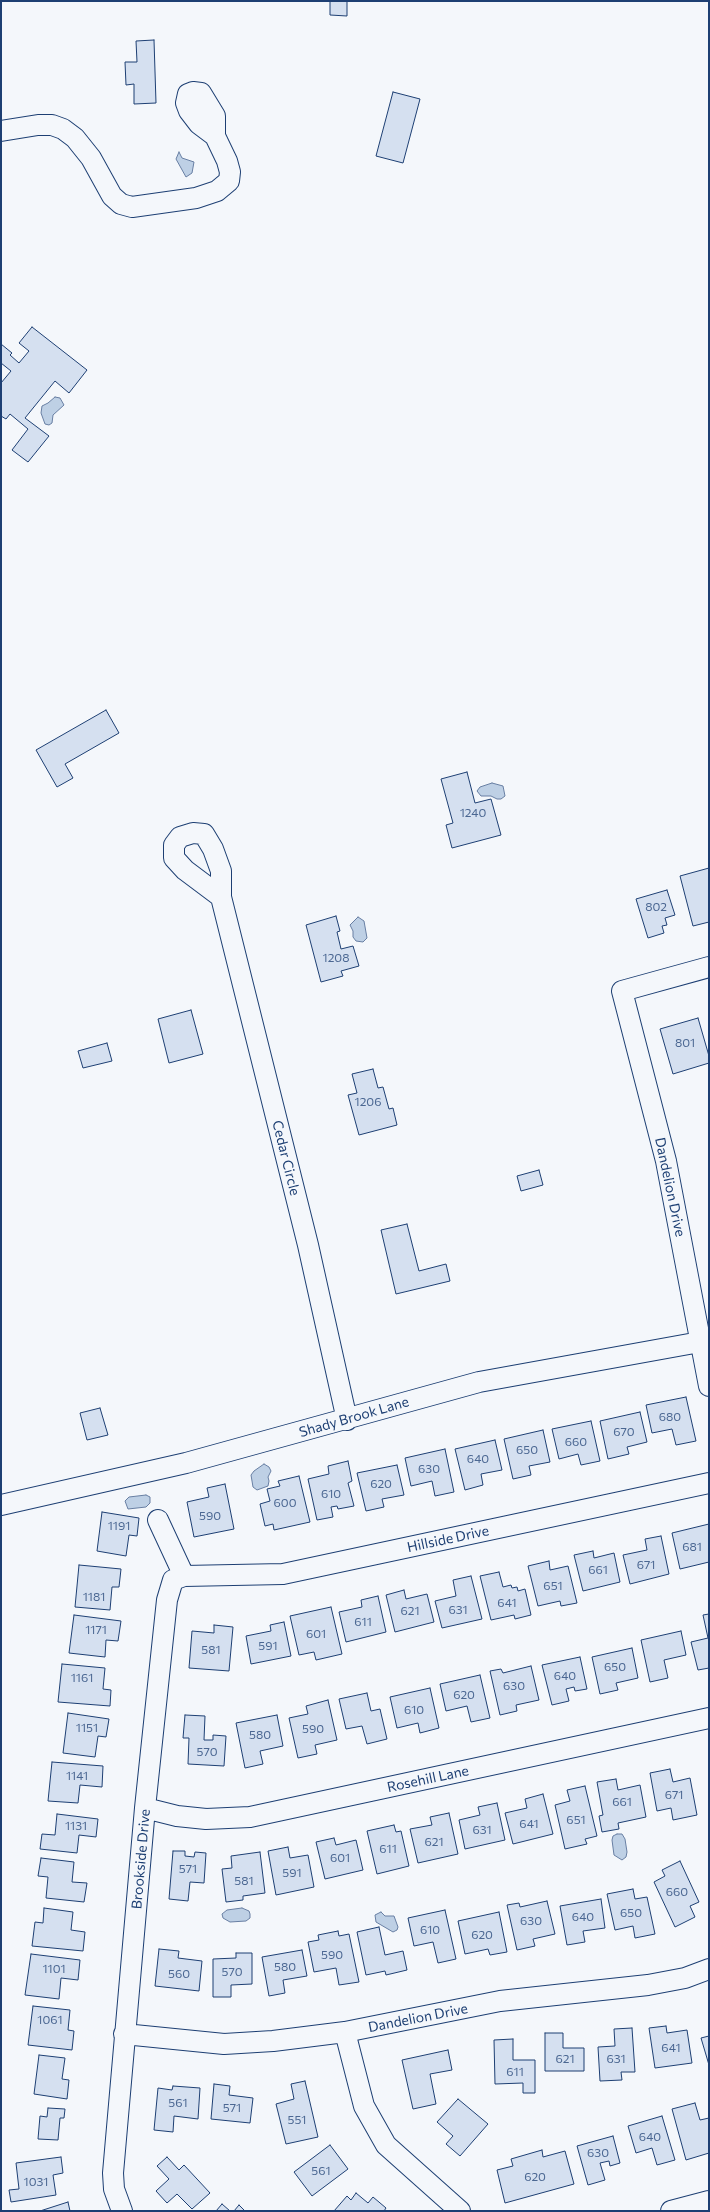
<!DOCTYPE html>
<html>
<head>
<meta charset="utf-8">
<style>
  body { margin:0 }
  #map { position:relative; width:710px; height:2212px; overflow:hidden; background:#f4f7fb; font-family:Commissioner,sans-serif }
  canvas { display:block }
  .frame { position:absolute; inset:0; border:2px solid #1d3f73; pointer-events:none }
</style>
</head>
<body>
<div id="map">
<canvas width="710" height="2212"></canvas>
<div class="frame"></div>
</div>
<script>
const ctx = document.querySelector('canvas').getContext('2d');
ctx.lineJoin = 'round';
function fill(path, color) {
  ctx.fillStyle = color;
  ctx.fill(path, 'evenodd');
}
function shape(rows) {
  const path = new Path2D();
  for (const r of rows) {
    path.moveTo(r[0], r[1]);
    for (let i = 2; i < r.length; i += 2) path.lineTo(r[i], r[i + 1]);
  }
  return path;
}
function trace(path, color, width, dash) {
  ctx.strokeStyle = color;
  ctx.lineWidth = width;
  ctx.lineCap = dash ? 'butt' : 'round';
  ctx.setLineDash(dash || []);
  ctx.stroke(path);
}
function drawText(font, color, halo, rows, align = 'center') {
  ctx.font = font + ' Commissioner,sans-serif';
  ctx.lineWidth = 3;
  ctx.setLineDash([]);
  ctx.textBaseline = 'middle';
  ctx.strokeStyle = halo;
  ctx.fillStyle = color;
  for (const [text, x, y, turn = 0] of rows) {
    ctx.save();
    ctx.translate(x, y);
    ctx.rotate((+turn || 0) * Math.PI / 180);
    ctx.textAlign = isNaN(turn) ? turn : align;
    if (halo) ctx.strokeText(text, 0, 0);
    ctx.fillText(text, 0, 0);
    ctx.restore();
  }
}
const water = shape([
  [179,152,182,158,194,162,192,173,186,177,176,159,179,152],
  [55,397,60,398,64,405,53,415,52,423,49,425,45,424,41,413,42,406,48,403,55,397],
  [492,783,503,786,505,796,501,799,497,799,491,796,481,796,477,791,480,787,492,783],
  [358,917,364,921,367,938,363,942,356,941,353,937,353,931,350,925,358,917],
  [264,1464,269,1467,271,1471,268,1477,269,1481,268,1486,257,1490,253,1487,251,1475,254,1471,264,1464],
  [146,1495,150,1497,150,1503,146,1507,128,1509,125,1501,129,1497,146,1495],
  [617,1834,622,1834,625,1839,627,1852,626,1857,622,1860,614,1855,612,1840,613,1836,617,1834],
  [242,1908,249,1911,250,1914,250,1918,246,1921,230,1922,223,1918,222,1914,227,1910,242,1908],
  [381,1912,385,1916,394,1916,398,1927,397,1930,393,1932,376,1922,375,1915,381,1912]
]);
fill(water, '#bed0e5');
trace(water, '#687fa3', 1);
const building = shape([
  [330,1,347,1,347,16,330,15,330,1],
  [154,40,156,103,134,104,134,84,126,85,125,62,137,62,136,41,154,40],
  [393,92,420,99,403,163,376,156,393,92],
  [32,327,87,370,69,393,55,381,25,418,49,436,28,462,12,450,28,429,10,414,6,419,1,416,1,383,11,371,1,363,1,344,12,353,10,355,19,363,29,351,19,343,32,327],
  [106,710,119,733,65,764,73,778,57,787,36,750,106,710],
  [467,772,475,803,491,799,501,835,452,848,446,825,453,823,441,779,467,772],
  [709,868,709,922,693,926,680,876,709,868],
  [667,890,675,915,665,918,667,925,662,926,664,933,648,938,636,899,667,890],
  [336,916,340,931,337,932,341,949,353,946,359,966,341,971,343,976,321,982,306,925,336,916],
  [191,1010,203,1054,169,1063,158,1019,191,1010],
  [698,1018,709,1056,709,1063,673,1074,660,1029,698,1018],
  [107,1043,112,1061,83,1068,78,1051,107,1043],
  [373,1069,378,1088,383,1087,389,1109,393,1108,397,1125,359,1135,348,1095,357,1093,352,1074,373,1069],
  [539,1170,543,1185,521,1191,517,1176,539,1170],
  [407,1224,419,1271,446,1264,450,1281,396,1294,381,1230,407,1224],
  [686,1397,696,1441,676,1445,672,1429,652,1433,646,1405,686,1397],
  [100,1408,108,1435,87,1440,80,1413,100,1408],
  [640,1412,647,1442,627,1447,629,1454,608,1459,600,1421,640,1412],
  [591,1421,600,1461,581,1465,578,1454,559,1459,552,1429,591,1421],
  [543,1430,550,1462,529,1466,531,1475,513,1479,504,1439,543,1430],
  [495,1440,502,1470,481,1474,483,1485,465,1490,455,1449,495,1440],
  [445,1449,454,1492,435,1496,432,1481,411,1486,405,1458,445,1449],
  [348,1461,352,1481,348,1483,354,1506,338,1509,337,1506,331,1507,333,1517,317,1520,308,1479,329,1474,328,1466,348,1461],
  [397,1465,404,1495,382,1499,384,1507,366,1511,357,1473,397,1465],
  [299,1476,310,1522,274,1530,273,1524,265,1526,260,1504,270,1501,267,1489,280,1486,278,1481,299,1476],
  [225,1484,234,1529,194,1537,187,1502,209,1497,207,1488,225,1484],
  [102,1512,139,1518,137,1536,129,1535,126,1556,97,1551,102,1512],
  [709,1524,709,1562,680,1569,672,1533,709,1524],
  [661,1536,669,1574,630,1584,623,1555,647,1550,645,1539,661,1536],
  [593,1551,594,1558,614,1553,620,1582,583,1591,574,1555,593,1551],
  [549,1561,550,1570,568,1566,577,1603,561,1606,560,1601,538,1606,528,1566,549,1561],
  [79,1565,121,1569,119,1587,112,1587,110,1610,75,1607,79,1565],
  [499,1572,503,1587,511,1585,512,1588,517,1587,518,1591,525,1589,531,1615,515,1619,514,1615,491,1620,480,1576,499,1572],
  [471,1576,482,1619,442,1628,435,1601,456,1596,453,1580,471,1576],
  [404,1590,406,1599,427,1594,434,1622,395,1632,386,1595,404,1590],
  [378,1596,386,1632,346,1642,339,1612,362,1607,361,1600,378,1596],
  [331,1607,342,1654,316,1660,314,1652,299,1655,290,1616,331,1607],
  [709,1614,709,1668,698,1670,691,1642,708,1638,703,1615,709,1614],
  [74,1615,121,1621,118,1641,106,1640,105,1657,69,1653,74,1615],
  [284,1622,291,1656,251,1664,246,1636,271,1631,270,1625,284,1622],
  [214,1625,233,1627,229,1671,189,1668,192,1631,214,1633,214,1625],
  [681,1631,686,1655,664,1660,668,1678,650,1682,641,1640,681,1631],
  [632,1648,638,1678,616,1683,618,1690,600,1694,592,1657,632,1648],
  [580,1657,587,1689,575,1691,574,1687,566,1689,569,1701,552,1705,542,1665,580,1657],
  [62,1664,105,1668,103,1689,111,1690,110,1706,58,1702,62,1664],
  [531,1666,539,1700,516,1705,517,1711,500,1715,490,1671,501,1669,503,1673,531,1666],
  [480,1675,490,1718,471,1722,467,1706,446,1711,440,1684,480,1675],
  [430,1688,439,1728,420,1733,418,1723,397,1728,390,1697,430,1688],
  [367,1693,371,1711,380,1709,387,1739,367,1744,362,1726,346,1729,339,1699,367,1693],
  [328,1700,337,1740,315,1745,317,1754,298,1758,289,1718,308,1714,306,1706,328,1700],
  [68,1713,109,1719,106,1737,98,1736,95,1757,63,1753,68,1713],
  [185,1715,205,1716,204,1740,213,1740,213,1735,226,1736,224,1766,188,1764,189,1738,183,1738,185,1715],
  [277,1715,283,1746,260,1751,263,1764,245,1768,236,1723,277,1715],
  [52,1762,103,1766,102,1787,80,1785,78,1803,48,1801,52,1762],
  [670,1769,673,1782,690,1778,697,1815,673,1820,671,1808,657,1811,650,1773,670,1769],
  [616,1779,618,1790,640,1785,646,1817,618,1823,619,1829,602,1832,599,1816,603,1815,597,1782,616,1779],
  [585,1786,597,1836,585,1839,587,1844,565,1849,555,1805,570,1801,567,1790,585,1786],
  [543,1794,553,1834,513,1844,505,1813,527,1808,525,1799,543,1794],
  [497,1803,505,1840,465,1849,459,1820,480,1815,478,1807,497,1803],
  [449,1813,458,1854,418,1863,410,1829,432,1825,430,1817,449,1813],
  [57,1814,98,1819,96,1837,79,1835,77,1853,40,1849,42,1834,55,1835,57,1814],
  [394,1825,396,1832,401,1831,409,1866,377,1874,367,1831,394,1825],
  [334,1838,336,1845,356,1840,363,1870,325,1879,316,1842,334,1838],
  [288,1847,290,1858,308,1855,314,1887,276,1895,268,1851,288,1847],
  [173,1851,185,1851,185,1856,194,1857,195,1852,206,1853,204,1883,190,1882,188,1901,169,1899,173,1851],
  [260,1852,265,1893,243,1896,243,1900,226,1902,222,1869,232,1868,231,1856,260,1852],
  [41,1858,74,1862,72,1882,87,1883,84,1902,46,1898,48,1877,38,1876,41,1858],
  [680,1861,699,1902,690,1906,695,1917,675,1927,654,1882,665,1876,662,1870,680,1861],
  [633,1889,635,1899,647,1897,655,1934,635,1938,633,1926,615,1930,607,1894,633,1889],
  [601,1899,605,1928,583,1931,585,1942,567,1945,560,1906,601,1899],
  [547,1901,555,1934,533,1939,535,1946,517,1950,507,1905,519,1903,520,1907,547,1901],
  [44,1908,73,1912,71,1930,85,1932,83,1951,32,1946,35,1922,43,1923,44,1908],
  [445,1910,456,1959,438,1963,433,1942,414,1946,408,1918,445,1910],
  [499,1912,507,1952,490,1955,488,1949,465,1954,458,1921,499,1912],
  [379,1927,385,1955,403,1951,407,1970,386,1975,385,1971,366,1975,357,1932,379,1927],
  [338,1931,339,1936,349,1934,359,1982,339,1985,336,1968,314,1972,308,1942,319,1940,318,1935,338,1931],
  [159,1949,179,1951,178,1958,202,1961,199,1991,155,1986,159,1949],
  [302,1950,307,1976,283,1980,285,1993,269,1996,262,1957,302,1950],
  [236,1953,252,1953,252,1984,231,1985,231,1997,213,1997,213,1959,236,1958,236,1953],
  [31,1954,80,1960,78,1980,61,1978,59,1999,25,1995,31,1954],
  [33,2006,70,2010,68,2030,74,2031,72,2050,28,2045,33,2006],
  [666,2026,667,2033,687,2030,692,2063,655,2068,649,2028,666,2026],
  [632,2028,635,2072,621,2072,622,2080,600,2081,598,2047,615,2046,614,2029,632,2028],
  [545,2033,563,2033,563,2048,584,2048,584,2071,545,2071,545,2033],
  [709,2036,709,2065,701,2038,709,2036],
  [513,2039,513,2060,535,2060,535,2093,523,2093,523,2083,495,2084,494,2040,513,2039],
  [448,2050,452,2070,430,2074,436,2104,413,2109,402,2060,448,2050],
  [39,2055,65,2058,62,2079,69,2080,67,2099,34,2094,39,2055],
  [305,2081,318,2137,286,2144,276,2104,294,2099,291,2084,305,2081],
  [214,2084,230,2086,229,2095,253,2098,250,2123,211,2119,214,2084],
  [173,2086,200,2088,198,2119,174,2116,173,2132,154,2130,158,2088,172,2090,173,2086],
  [458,2099,488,2124,460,2156,446,2144,453,2136,437,2122,458,2099],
  [695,2103,700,2120,709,2118,709,2153,686,2160,672,2109,695,2103],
  [48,2108,65,2109,64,2118,60,2118,58,2140,38,2139,40,2116,47,2117,48,2108],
  [662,2116,675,2160,657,2165,652,2148,636,2153,628,2126,662,2116],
  [613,2136,620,2163,610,2166,609,2161,600,2163,605,2180,588,2185,577,2146,613,2136],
  [330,2145,348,2169,312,2196,294,2172,330,2145],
  [542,2150,543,2157,565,2151,574,2184,505,2203,497,2170,513,2166,511,2159,542,2150],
  [61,2157,63,2173,53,2175,56,2195,11,2202,9,2190,19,2189,16,2163,61,2157],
  [167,2157,179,2170,184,2165,210,2193,192,2209,177,2194,167,2203,156,2191,169,2179,157,2166,167,2157],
  [356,2193,368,2203,373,2197,386,2208,384,2211,334,2211,347,2196,351,2200,356,2193],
  [68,2202,70,2211,40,2211,68,2202],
  [222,2204,230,2211,216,2211,222,2204],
  [239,2205,245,2211,234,2211,239,2205]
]);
fill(building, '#d5e0f0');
trace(building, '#1d3f73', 1);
const minor = shape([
  [1,131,38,125,52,125,63,129,75,138,91,158,112,196,121,204,132,207,196,198,217,191,229,181,230,172,227,161,215,136,215,116,201,93,193,92,188,94,186,103,189,111,199,124,215,136],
  [221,897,185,870,174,858,174,845,180,837,193,833,204,834,213,849,221,871,221,897,308,1245,347,1420],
  [709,967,622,991,666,1161,709,1386],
  [1,1505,186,1463,479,1382,700,1342,709,1339],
  [158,1520,184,1576],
  [145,1808,177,1816,206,1819,250,1817,709,1718],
  [345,2032,364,2106,386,2145,460,2211],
  [124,2034,224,2044,273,2041,345,2032,500,2001,648,1985,685,1978,709,1969],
  [122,2211,114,2189,113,2173,145,1808,167,1600,173,1580,184,1576,283,1574,709,1483],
  [671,2211,709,2201]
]);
trace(minor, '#1d3f73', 22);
trace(minor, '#f4f7fb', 20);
drawText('12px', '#4b6792', null, [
  ["1240",473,813],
  ["802",656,907],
  ["1208",336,958],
  ["801",685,1043],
  ["1206",368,1102],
  ["680",670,1417],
  ["670",624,1432],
  ["660",576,1442],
  ["650",527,1450],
  ["640",478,1459],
  ["630",429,1469],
  ["620",381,1484],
  ["610",331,1494],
  ["600",285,1503],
  ["590",210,1516],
  ["1191",119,1526],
  ["681",692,1547],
  ["671",646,1565],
  ["661",598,1570],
  ["651",553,1586],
  ["1181",94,1597],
  ["641",507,1603],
  ["631",458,1610],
  ["621",410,1611],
  ["611",363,1622],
  ["1171",96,1630],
  ["601",316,1634],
  ["591",268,1646],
  ["581",211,1650],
  ["650",615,1667],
  ["640",565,1676],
  ["1161",82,1678],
  ["630",514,1686],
  ["620",464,1695],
  ["610",414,1710],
  ["1151",87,1728],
  ["590",313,1729],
  ["580",260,1735],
  ["570",207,1752],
  ["1141",77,1776],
  ["671",674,1795],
  ["661",622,1802],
  ["651",576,1820],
  ["641",529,1824],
  ["1131",76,1826],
  ["631",482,1830],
  ["621",434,1842],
  ["611",388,1849],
  ["601",340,1858],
  ["571",188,1869],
  ["591",292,1873],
  ["581",244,1881],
  ["660",677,1892],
  ["650",631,1913],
  ["640",583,1917],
  ["630",531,1921],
  ["610",430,1930],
  ["620",482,1935],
  ["590",332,1955],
  ["580",285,1967],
  ["1101",54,1969],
  ["570",232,1972],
  ["560",179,1974],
  ["1061",50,2020],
  ["641",671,2048],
  ["621",565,2059],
  ["631",616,2059],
  ["611",515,2072],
  ["561",178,2103],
  ["571",232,2108],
  ["551",297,2120],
  ["640",650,2137],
  ["630",598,2153],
  ["561",321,2171],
  ["620",535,2177],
  ["1031",36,2182]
]);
drawText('14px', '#1d3f73', '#f4f7fb', [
  ["Cedar Circle",286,1158,76],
  ["Dandelion Drive",670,1187,78],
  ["Shady Brook Lane",354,1417,-16],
  ["Hillside Drive",448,1539,-12],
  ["Rosehill Lane",428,1779,-12],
  ["Brookside Drive",141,1859,-85],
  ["Dandelion Drive",418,2018,-11]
]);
</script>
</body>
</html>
